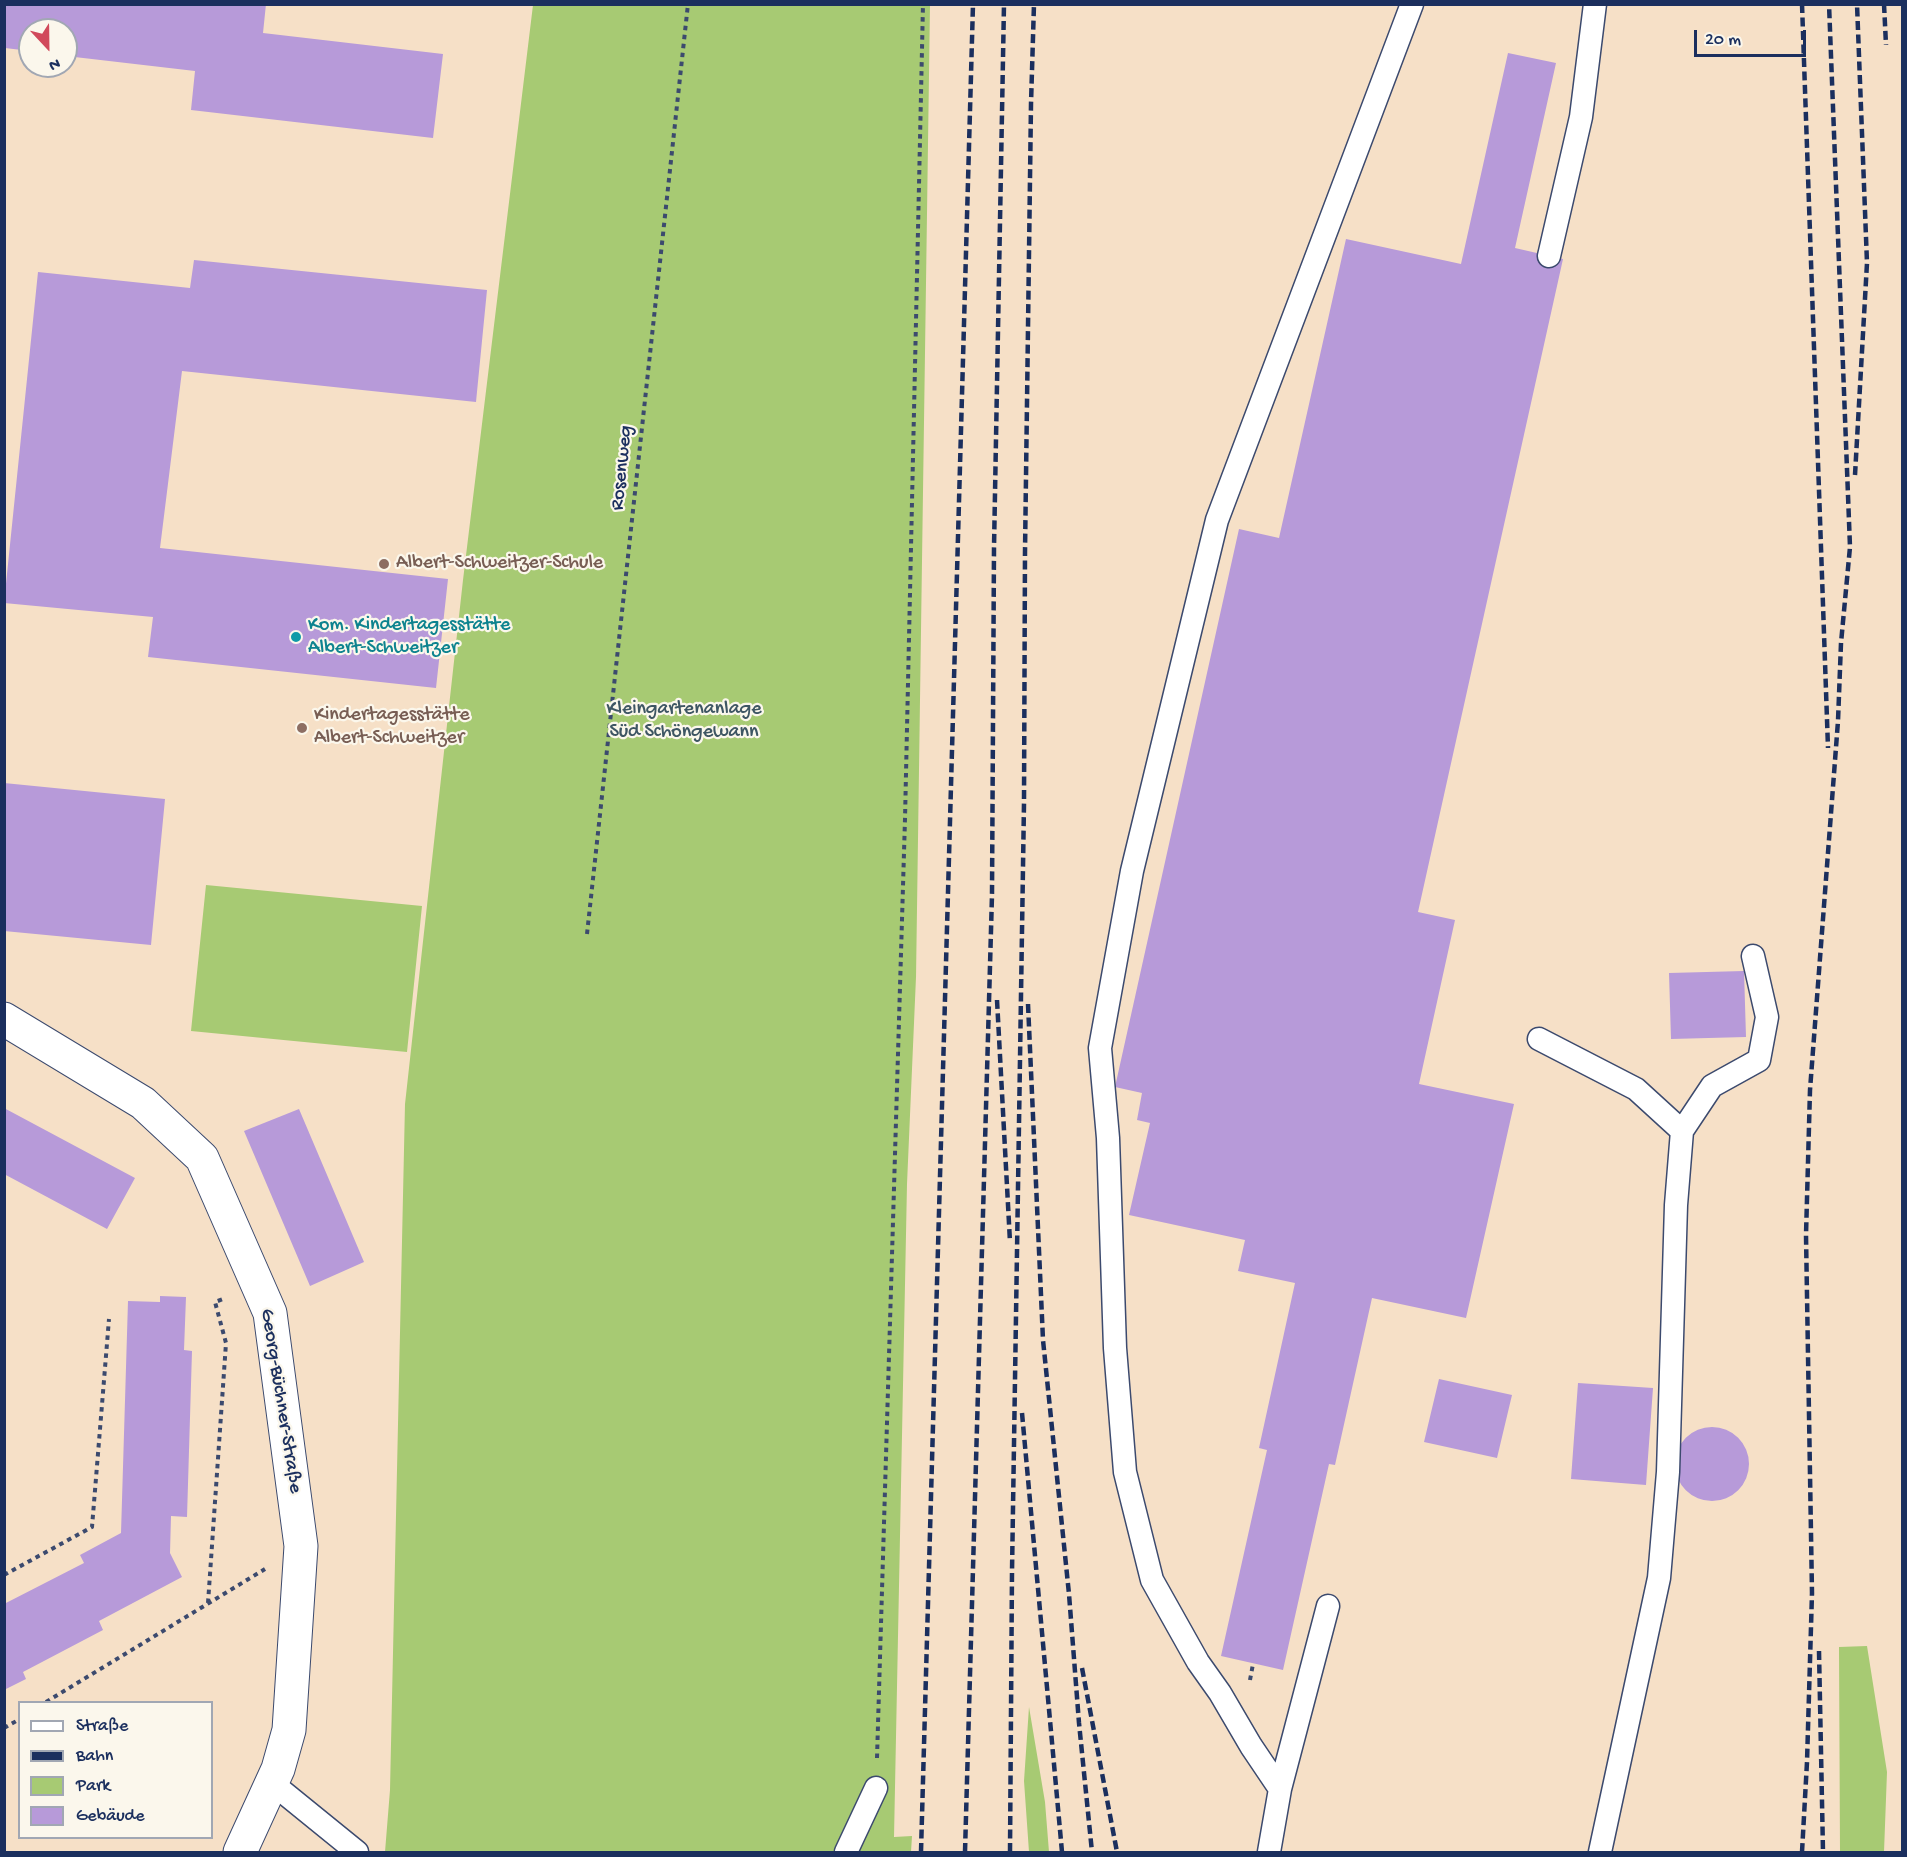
<!DOCTYPE html>
<html>
<head>
<meta charset="utf-8">
<style>
  body { margin:0 }
  #map { position:relative; width:1907px; height:1857px; overflow:hidden; background:#f6e0c7; font-family:"Gochi Hand",sans-serif }
  canvas { display:block }
  .frame { position:absolute; inset:0; border:6px solid #1b2f5e; pointer-events:none }
  .legend { position:absolute; left:18px; top:1701px; width:195px; height:138px; box-sizing:border-box; background:#fbf7ec; border:2px solid #a1a7b3; margin:0; padding:8px 10px; list-style:none; font-size:18px; color:#1b2f5e }
  .legend li { display:flex; align-items:center; gap:12px; height:30px }
  .legend b { width:30px; border:2px solid #a1a7b3 }
  .north { position:absolute; left:18px; top:18px; width:60px; height:60px; box-sizing:border-box; background:#fbf7ec; border:2px solid #a1a7b3; border-radius:50%; rotate:158deg; font-size:16px; font-weight:700; line-height:24px; text-align:center; color:#1b2f5e }
  .north::after { content:''; display:block; margin:auto; width:21px; height:27px; background:#d1495b; clip-path:polygon(50% 0,100% 100%,50% 72%,0 100%) }
  .scale { position:absolute; left:1694px; top:30px; width:112px; height:27px; box-sizing:border-box; border:3px solid #1b2f5e; border-top:0; padding-left:8px; font-size:18px; line-height:21px; white-space:nowrap; color:#1b2f5e; -webkit-text-stroke:4px #fbf7ec; paint-order:stroke }
</style>
</head>
<body>
<div id="map">
<canvas width="1907" height="1857"></canvas>
<div class="frame"></div>
<ul class="legend">
<li><b style="height:8px;background:#fff"></b>Straße</li>
<li><b style="height:8px;background:#1b2f5e"></b>Bahn</li>
<li><b style="height:16px;background:#a7ca73"></b>Park</li>
<li><b style="height:16px;background:#b79ad9"></b>Gebäude</li>
</ul>
<div class="north">N</div>
<div class="scale">20 m</div>
</div>
<script>
const ctx = document.querySelector('canvas').getContext('2d');
ctx.lineJoin = 'round';
function fill(path, color) {
  ctx.fillStyle = color;
  ctx.fill(path, 'evenodd');
}
function shape(rows) {
  const path = new Path2D();
  for (const r of rows) {
    if (r.length === 3) {
      path.moveTo(r[0] + r[2], r[1]);
      path.arc(r[0], r[1], r[2], 0, 2 * Math.PI);
      continue;
    }
    path.moveTo(r[0], r[1]);
    for (let i = 2; i < r.length; i += 2) path.lineTo(r[i], r[i + 1]);
  }
  return path;
}
function trace(path, color, width, dash) {
  ctx.strokeStyle = color;
  ctx.lineWidth = width;
  ctx.lineCap = dash ? 'butt' : 'round';
  ctx.setLineDash(dash || []);
  ctx.stroke(path);
}
function drawText(font, color, halo, rows, align = 'center') {
  ctx.font = font + ' "Gochi Hand",sans-serif';
  ctx.lineWidth = 4.5;
  ctx.setLineDash([]);
  ctx.textBaseline = 'middle';
  ctx.strokeStyle = halo;
  ctx.fillStyle = color;
  for (const [text, x, y, turn = 0] of rows) {
    ctx.save();
    ctx.translate(x, y);
    ctx.rotate((+turn || 0) * Math.PI / 180);
    ctx.textAlign = isNaN(turn) ? turn : align;
    if (halo) ctx.strokeText(text, 0, 0);
    ctx.fillText(text, 0, 0);
    ctx.restore();
  }
}
fill(shape([
  [533,5,930,5,916,977,907,1184,894,1837,912,1836,911,1852,385,1852,390,1790,405,1104,463,580],
  [206,885,422,906,407,1052,191,1031],
  [1867,1646,1887,1772,1884,1852,1840,1852,1839,1647],
  [1029,1707,1045,1802,1049,1852,1029,1852,1024,1781]
]), '#a7ca73');
fill(shape([
  [5,4,266,4,263,33,443,54,433,138,191,110,195,71,66,56,66,30,30,30,30,51,5,48],
  [1508,53,1556,63,1515,248,1563,259,1418,912,1455,920,1419,1084,1514,1104,1466,1318,1372,1298,1335,1465,1329,1464,1283,1670,1221,1656,1267,1450,1259,1448,1295,1283,1238,1271,1245,1240,1129,1215,1150,1123,1137,1120,1142,1093,1115,1087,1239,529,1279,538,1346,239,1461,264],
  [194,260,487,290,476,402,182,371,160,548,448,579,436,688,148,657,153,617,4,603,38,272,190,288],
  [4,783,165,799,151,945,4,931],
  [1744,971,1746,1037,1671,1039,1669,973],
  [4,1108,135,1178,107,1229,4,1174],
  [299,1109,364,1262,310,1286,244,1131],
  [160,1296,186,1297,184,1350,192,1351,187,1517,171,1516,170,1553,182,1577,99,1621,103,1630,23,1672,26,1679,4,1690,4,1604,84,1563,80,1555,121,1533,128,1301,160,1302],
  [1439,1379,1512,1395,1497,1458,1424,1442],
  [1578,1383,1653,1388,1646,1485,1571,1479],
  [1712,1464,37]
]), '#b79ad9');
const lane = shape([
  [1549,256,1581,117,1595,4],
  [1539,1039,1636,1089,1682,1131],
  [272,1783,357,1852],
  [1280,1789,1251,1746,1220,1693,1198,1662,1152,1580,1125,1472,1115,1348,1108,1138,1100,1048,1132,871,1217,520,1412,4],
  [846,1852,876,1788],
  [1269,1852,1280,1789,1328,1606],
  [1600,1852,1659,1578,1668,1472,1676,1205,1682,1131,1712,1086,1759,1060,1767,1017,1753,956]
]);
const street = shape([
  [4,1019,143,1103,202,1158,270,1313,301,1546,289,1730,278,1769,240,1852]
]);
trace(lane, '#3c4a6e', 25);
trace(street, '#3c4a6e', 35);
trace(shape([
  [587,934,688,4],
  [4,1575,92,1527,109,1319],
  [208,1603,226,1343,215,1302,226,1298],
  [1250,1680,1253,1664],
  [46,1702,265,1569],
  [4,1728,20,1719],
  [877,1758,905,819,923,4]
]), '#3c4a6e', 4, [4.5, 4.5]);
trace(lane, '#fff', 22);
trace(street, '#fff', 33);
trace(shape([
  [1802,4,1828,748],
  [1884,4,1886,45],
  [1855,475,1867,263,1857,4],
  [997,1000,1010,1242],
  [1028,1004,1043,1340,1069,1594,1079,1723,1092,1852],
  [1022,1413,1062,1852],
  [1819,1651,1823,1852],
  [1082,1668,1117,1852],
  [921,1852,973,4],
  [965,1852,992,895,994,548,1004,4],
  [1010,1852,1012,1572,1024,803,1025,552,1031,104,1034,4],
  [1802,1852,1807,1762,1812,1593,1806,1235,1810,1090,1838,721,1841,643,1850,547,1829,4]
]), '#1b2f5e', 4.5, [9, 4.5]);
for (const [x, y, r, color] of [
  [384,564,6,"#8d6e63"],
  [296,637,6,"#0f9aa8"],
  [302,728,6,"#8d6e63"]
]) {
  const dot = new Path2D();
  dot.arc(x, y, r, 0, 2 * Math.PI);
  ctx.fillStyle = color;
  ctx.fill(dot);
  trace(dot, '#fbf7ec', 2);
}
drawText('20px', '#1b2f5e', '#fbf7ec', [
  ["Rosenweg",623,468,-84],
  ["Georg-Büchner-Straße",280,1401,81]
]);
drawText('20px', '#785e54', '#fbf7ec', [
  ["Albert-Schweitzer-Schule",396,564],
  ["Kindertagesstätte",314,716],
  ["Albert-Schweitzer",314,739]
], 'left');
drawText('20px', '#0d838f', '#fbf7ec', [
  ["Kom. Kindertagesstätte",308,626],
  ["Albert-Schweitzer",308,649]
], 'left');
drawText('20px', '#3e5663', '#fbf7ec', [
  ["Kleingartenanlage",684,710],
  ["Süd Schöngewann",684,733]
]);
</script>
</body>
</html>
